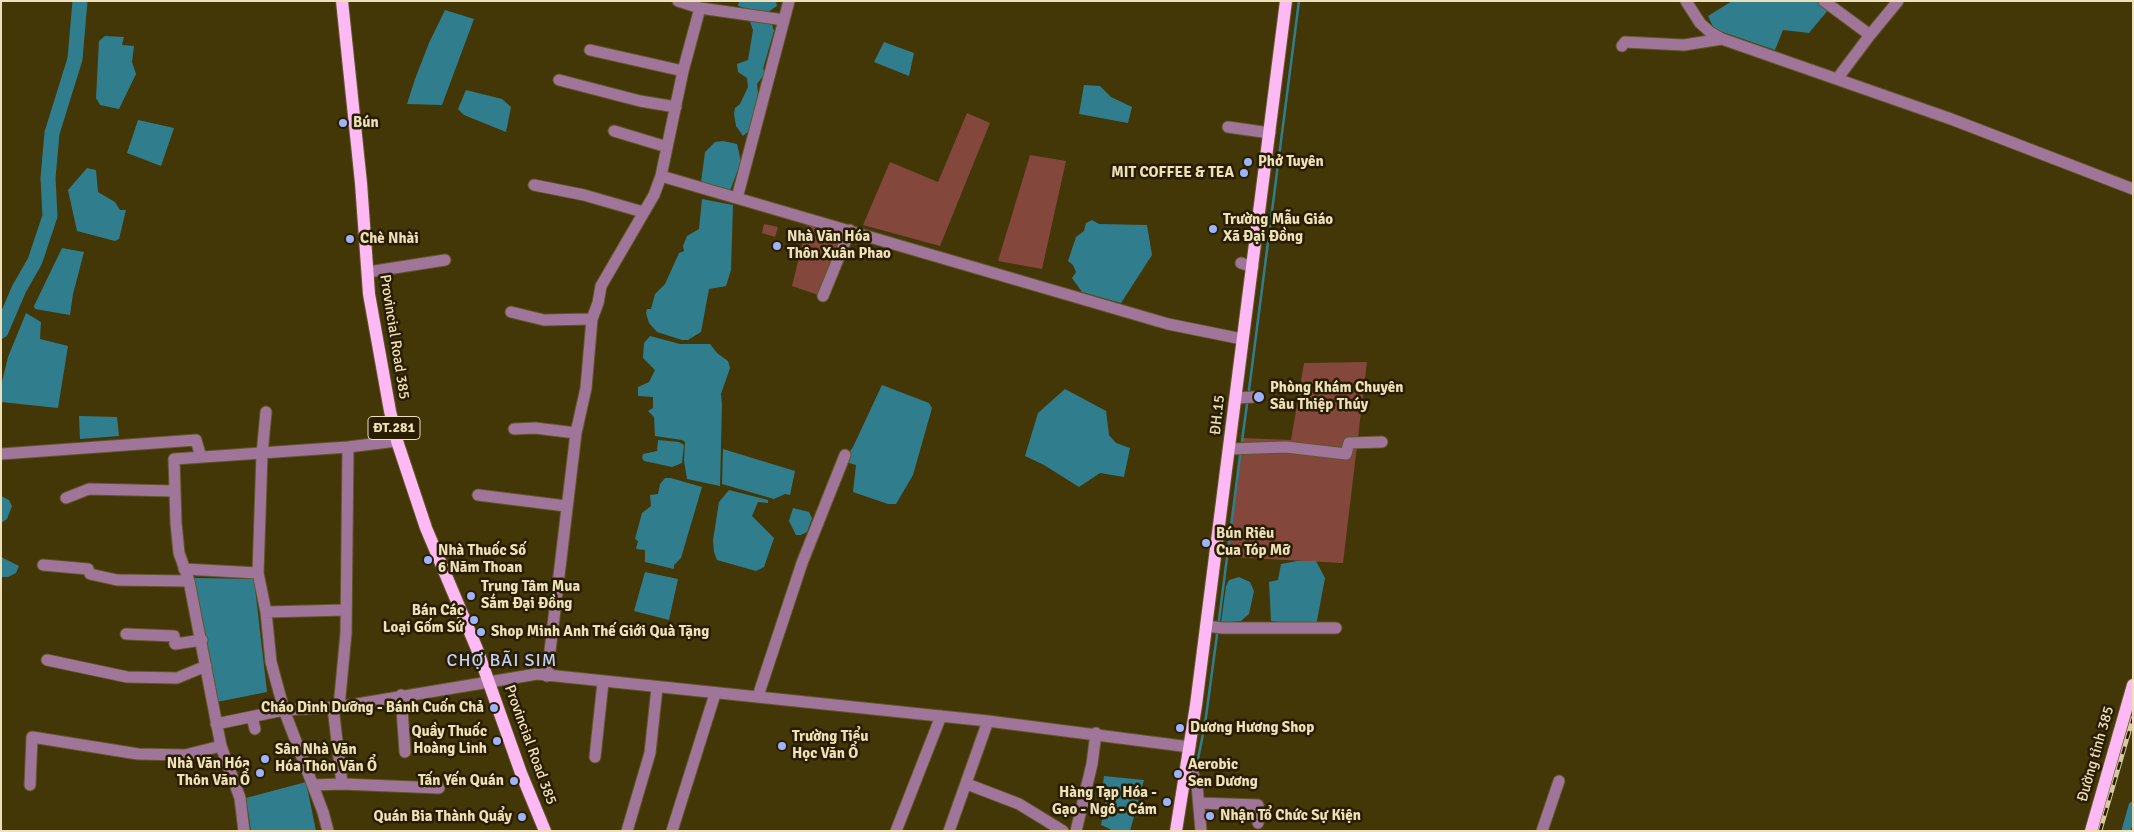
<!DOCTYPE html>
<html>
<head>
<meta charset="utf-8">
<style>
  body { margin:0 }
  #map { position:relative; width:2134px; height:832px; overflow:hidden; background:#433607; font-family:Signika,sans-serif }
  canvas { display:block }
  .frame { position:absolute; inset:0; border:2px solid #eee1ba; pointer-events:none }
</style>
</head>
<body>
<div id="map">
<canvas width="2134" height="832"></canvas>
<div class="frame"></div>
</div>
<script>
const ctx = document.querySelector('canvas').getContext('2d');
ctx.lineJoin = 'round';
function fill(path, color) {
  ctx.fillStyle = color;
  ctx.fill(path, 'evenodd');
}
function shape(rows) {
  const path = new Path2D();
  for (const r of rows) {
    path.moveTo(r[0], r[1]);
    for (let i = 2; i < r.length; i += 2) path.lineTo(r[i], r[i + 1]);
  }
  return path;
}
function trace(path, color, width, dash) {
  ctx.strokeStyle = color;
  ctx.lineWidth = width;
  ctx.lineCap = dash ? 'butt' : 'round';
  ctx.setLineDash(dash || []);
  ctx.stroke(path);
}
function drawText(font, color, halo, rows, align = 'center') {
  ctx.font = font + ' Signika,sans-serif';
  ctx.lineWidth = 5;
  ctx.setLineDash([]);
  ctx.textBaseline = 'middle';
  ctx.strokeStyle = halo;
  ctx.fillStyle = color;
  for (const [text, x, y, turn = 0] of rows) {
    ctx.save();
    ctx.translate(x, y);
    ctx.rotate((+turn || 0) * Math.PI / 180);
    ctx.textAlign = isNaN(turn) ? turn : align;
    if (halo) ctx.strokeText(text, 0, 0);
    ctx.fillText(text, 0, 0);
    ctx.restore();
  }
}
fill(shape([
  [967,113,990,123,940,246,863,225,890,162,938,182],
  [1030,155,1066,161,1042,269,998,261],
  [764,224,778,227,775,237,762,233],
  [807,224,846,237,821,296,792,286],
  [1367,362,1343,563,1228,557,1242,438,1291,440,1304,363]
]), '#84473c');
fill(shape([
  [739,1,776,1,777,6,765,14,738,6],
  [1732,1,1821,1,1829,9,1809,33,1783,30,1775,50,1714,29,1708,16],
  [445,10,474,19,442,105,407,104,415,79,429,43],
  [749,19,772,24,774,31,763,69,766,72,757,84,758,93,751,129,743,136,736,126,734,114,735,108,740,104,748,87,747,78,738,72,737,64,748,60,753,30],
  [105,36,124,37,122,45,134,46,132,62,136,74,119,109,100,105,96,98,99,41],
  [884,42,914,53,909,76,874,62],
  [1084,85,1100,86,1111,97,1132,107,1128,123,1079,114],
  [466,90,502,99,511,107,506,132,464,115,458,109],
  [138,120,174,128,161,166,127,153],
  [723,141,737,144,742,166,739,167,730,191,701,182,705,152,715,142],
  [87,168,96,170,98,192,115,202,120,210,126,210,119,239,115,241,77,231,68,190],
  [702,199,733,205,731,270,726,286,709,289,701,332,688,340,682,340,657,332,649,323,646,313,647,309,651,309,655,294,665,284,679,253,684,251,683,246,687,236,699,229],
  [1092,220,1099,224,1147,225,1152,255,1121,303,1082,292,1072,278,1076,272,1073,265,1068,261,1076,237,1084,231,1086,223],
  [62,248,84,252,73,294,70,315,35,309,34,306],
  [26,313,41,322,40,339,68,346,58,408,1,402,1,386,8,357],
  [650,336,680,344,710,344,717,353,728,361,730,368,721,394,722,404,720,486,687,479,684,461,685,442,682,440,655,436,654,417,648,411,653,408,653,397,638,396,638,387,649,382,655,370,643,358,644,343],
  [882,385,929,403,932,408,913,475,896,504,888,504,853,492,856,465,846,462,846,457,853,447],
  [1065,389,1106,411,1109,435,1116,443,1130,448,1124,477,1100,473,1079,487,1044,465,1025,456,1038,413],
  [79,416,117,417,119,436,80,439],
  [658,440,679,442,684,445,682,463,672,467,644,461,642,458,643,454,657,451],
  [723,449,795,471,790,495,785,494,774,499,722,484],
  [665,478,671,478,702,487,681,558,674,565,674,569,645,562,645,550,636,549,638,541,635,539,642,513,651,506,650,495,658,494,660,484],
  [729,490,768,500,768,503,758,502,752,516,774,538,764,567,756,571,717,560,714,552,713,540,719,502],
  [1,496,9,500,12,506,7,519,1,523],
  [793,508,809,512,812,518,807,532,801,535,796,535,789,521],
  [1,557,19,566,16,573,8,577,1,577],
  [1297,561,1316,561,1325,578,1316,626,1271,621,1269,582,1278,580,1281,564],
  [645,572,678,579,669,620,634,611],
  [1239,577,1250,582,1254,591,1249,614,1241,621,1221,623,1226,586,1229,580],
  [194,578,254,579,267,692,217,702],
  [1104,776,1144,780,1130,831,1110,831,1110,829,1101,825,1106,798,1102,792],
  [306,782,316,831,251,831,246,798]
]), '#307e8d');
trace(shape([
  [1249,390,1299,1],
  [1242,441,1247,404],
  [1219,620,1240,456],
  [1197,764,1205,724,1217,635]
]), '#307e8d', 2.5);
trace(shape([
  [2126,831,2133,806]
]), '#307e8d', 9);
trace(shape([
  [1,331,19,289,35,261,50,216,48,178,52,133,75,59,80,1]
]), '#307e8d', 15);
const minor = shape([
  [678,1,700,8,784,20],
  [1686,1,1700,23,1710,32,1722,39,1951,119,2133,189],
  [1824,1,1870,35,1837,79],
  [1870,35,1898,1],
  [1622,46,1625,42,1684,45,1722,39],
  [590,50,683,71],
  [559,80,640,101,676,107],
  [1228,127,1270,133],
  [614,131,667,147],
  [661,176,1168,324,1242,339],
  [534,185,584,195,643,212],
  [737,198,789,1],
  [1241,263,1253,267],
  [368,272,445,260],
  [823,296,850,230],
  [511,312,544,320,592,319],
  [1236,398,1253,397],
  [266,412,262,454,258,573,266,612,271,662,284,710,323,812,328,831],
  [514,429,535,428,576,433],
  [1230,449,1286,447,1346,454,1349,443,1382,442],
  [1,454,196,440,201,457],
  [478,495,566,506],
  [66,498,89,489,174,491],
  [43,565,88,569,90,574,117,580,189,581],
  [184,569,258,573],
  [266,612,345,610],
  [1206,626,1222,628,1336,628],
  [126,634,174,636,175,644,202,640],
  [47,660,127,677,177,678,206,666],
  [547,676,576,433,586,388,592,319,598,303,601,286,654,195,661,176,683,71,700,8],
  [401,695,405,752],
  [758,696,802,563,845,455],
  [333,707,342,784],
  [339,707,346,633,348,447],
  [252,717,255,729],
  [216,724,284,710,339,707,537,674,988,721,1190,747],
  [595,757,603,682],
  [1188,759,1197,785,1201,831],
  [967,784,1019,804,1063,831],
  [30,785,32,737,138,754,185,755,221,746],
  [313,785,342,784,439,788],
  [1199,803,1258,805,1258,823],
  [244,831,240,798,221,746,189,581,179,553,176,523,174,459,348,447,397,441],
  [627,831,650,753,657,688],
  [672,831,715,694],
  [896,831,941,716],
  [949,831,988,721],
  [1076,831,1092,764,1096,733],
  [1542,831,1559,781]
]);
const major = shape([
  [342,1,361,183,369,294,390,411,397,441,426,528,477,649,521,773,545,831],
  [1176,831,1196,705,1286,1],
  [2091,831,2133,685]
]);
trace(minor, '#625527', 13);
trace(major, '#625527', 14);
trace(minor, '#9f7699', 11);
trace(major, '#fdb9f3', 12);
const rail = shape([
  [2100,831,2133,718]
]);
trace(rail, '#d7caa2', 4.5);
trace(rail, '#281d00', 2.5, [8]);
for (const [x, y, r, color] of [
  [343,123,5,"#9fb3fd"],
  [1248,162,5,"#9fb3fd"],
  [1244,173,5,"#9fb3fd"],
  [1213,229,5,"#9fb3fd"],
  [350,239,5,"#9fb3fd"],
  [777,246,5,"#9fb3fd"],
  [1259,397,6,"#9fb3fd"],
  [1206,543,5,"#9fb3fd"],
  [428,560,5,"#9fb3fd"],
  [471,596,5,"#9fb3fd"],
  [474,620,5,"#9fb3fd"],
  [481,632,5,"#9fb3fd"],
  [494,708,5,"#9fb3fd"],
  [1180,728,5,"#9fb3fd"],
  [497,741,5,"#9fb3fd"],
  [782,746,5,"#9fb3fd"],
  [265,759,5,"#9fb3fd"],
  [260,773,5,"#9fb3fd"],
  [1178,774,5,"#9fb3fd"],
  [514,781,5,"#9fb3fd"],
  [1167,802,5,"#9fb3fd"],
  [1210,816,5,"#9fb3fd"],
  [522,817,5,"#9fb3fd"]
]) {
  const dot = new Path2D();
  dot.arc(x, y, r, 0, 2 * Math.PI);
  ctx.fillStyle = color;
  ctx.fill(dot);
  trace(dot, '#281d00', 2);
}
for (const [x, y, w] of [
  [394,428,52]
]) {
  const box = new Path2D();
  box.roundRect(x - w / 2, y - 11.5, w, 23, 4);
  ctx.fillStyle = '#281d00';
  ctx.fill(box);
  trace(box, '#eee1ba', 1);
}
drawText('bold 14px', '#eee1ba', null, [
  ["ĐT.281",394,428]
]);
drawText('bold 15px', '#eee1ba', '#281d00', [
  ["Bún",353,123],
  ["Phở Tuyên",1258,162],
  ["MIT COFFEE & TEA",1234,173,"right"],
  ["Trường Mẫu Giáo",1223,220],
  ["Xã Đại Đồng",1223,237],
  ["Nhà Văn Hóa",787,237],
  ["Thôn Xuân Phao",787,254],
  ["Chè Nhài",360,239],
  ["Phòng Khám Chuyên",1270,388],
  ["Sâu Thiệp Thúy",1270,405],
  ["Bún Riêu",1216,534],
  ["Cua Tóp Mỡ",1216,551],
  ["Nhà Thuốc Số",438,551],
  ["6 Năm Thoan",438,568],
  ["Trung Tâm Mua",481,587],
  ["Sắm Đại Đồng",481,604],
  ["Bán Các",464,611,"right"],
  ["Loại Gốm Sứ",464,628,"right"],
  ["Shop Minh Anh Thế Giới Quà Tặng",491,632],
  ["Cháo Dinh Dưỡng - Bánh Cuốn Chả",484,708,"right"],
  ["Dương Hương Shop",1190,728],
  ["Quầy Thuốc",487,732,"right"],
  ["Hoàng Linh",487,749,"right"],
  ["Trường Tiểu",792,737],
  ["Học Văn Ổ",792,754],
  ["Sân Nhà Văn",275,750],
  ["Hóa Thôn Văn Ổ",275,767],
  ["Nhà Văn Hóa",250,764,"right"],
  ["Thôn Văn Ổ",250,781,"right"],
  ["Aerobic",1188,765],
  ["Sen Dương",1188,782],
  ["Tấn Yến Quán",504,781,"right"],
  ["Hàng Tạp Hóa -",1157,793,"right"],
  ["Gạo - Ngô - Cám",1157,810,"right"],
  ["Nhận Tổ Chức Sự Kiện",1220,816],
  ["Quán Bia Thành Quẩy",512,817,"right"]
], 'left');
drawText('15px', '#eee1ba', '#281d00', [
  ["Provincial Road 385",394,337,81],
  ["ĐH.15",1218,415,-84],
  ["Provincial Road 385",530,745,70],
  ["Đường tỉnh 385",2096,754,-74]
]);
ctx.letterSpacing = '1px';
drawText('18px', '#c2cef8', '#281d00', [
  ["CHỢ BÃI SIM",502,661]
]);
ctx.letterSpacing = '0px';
</script>
</body>
</html>
